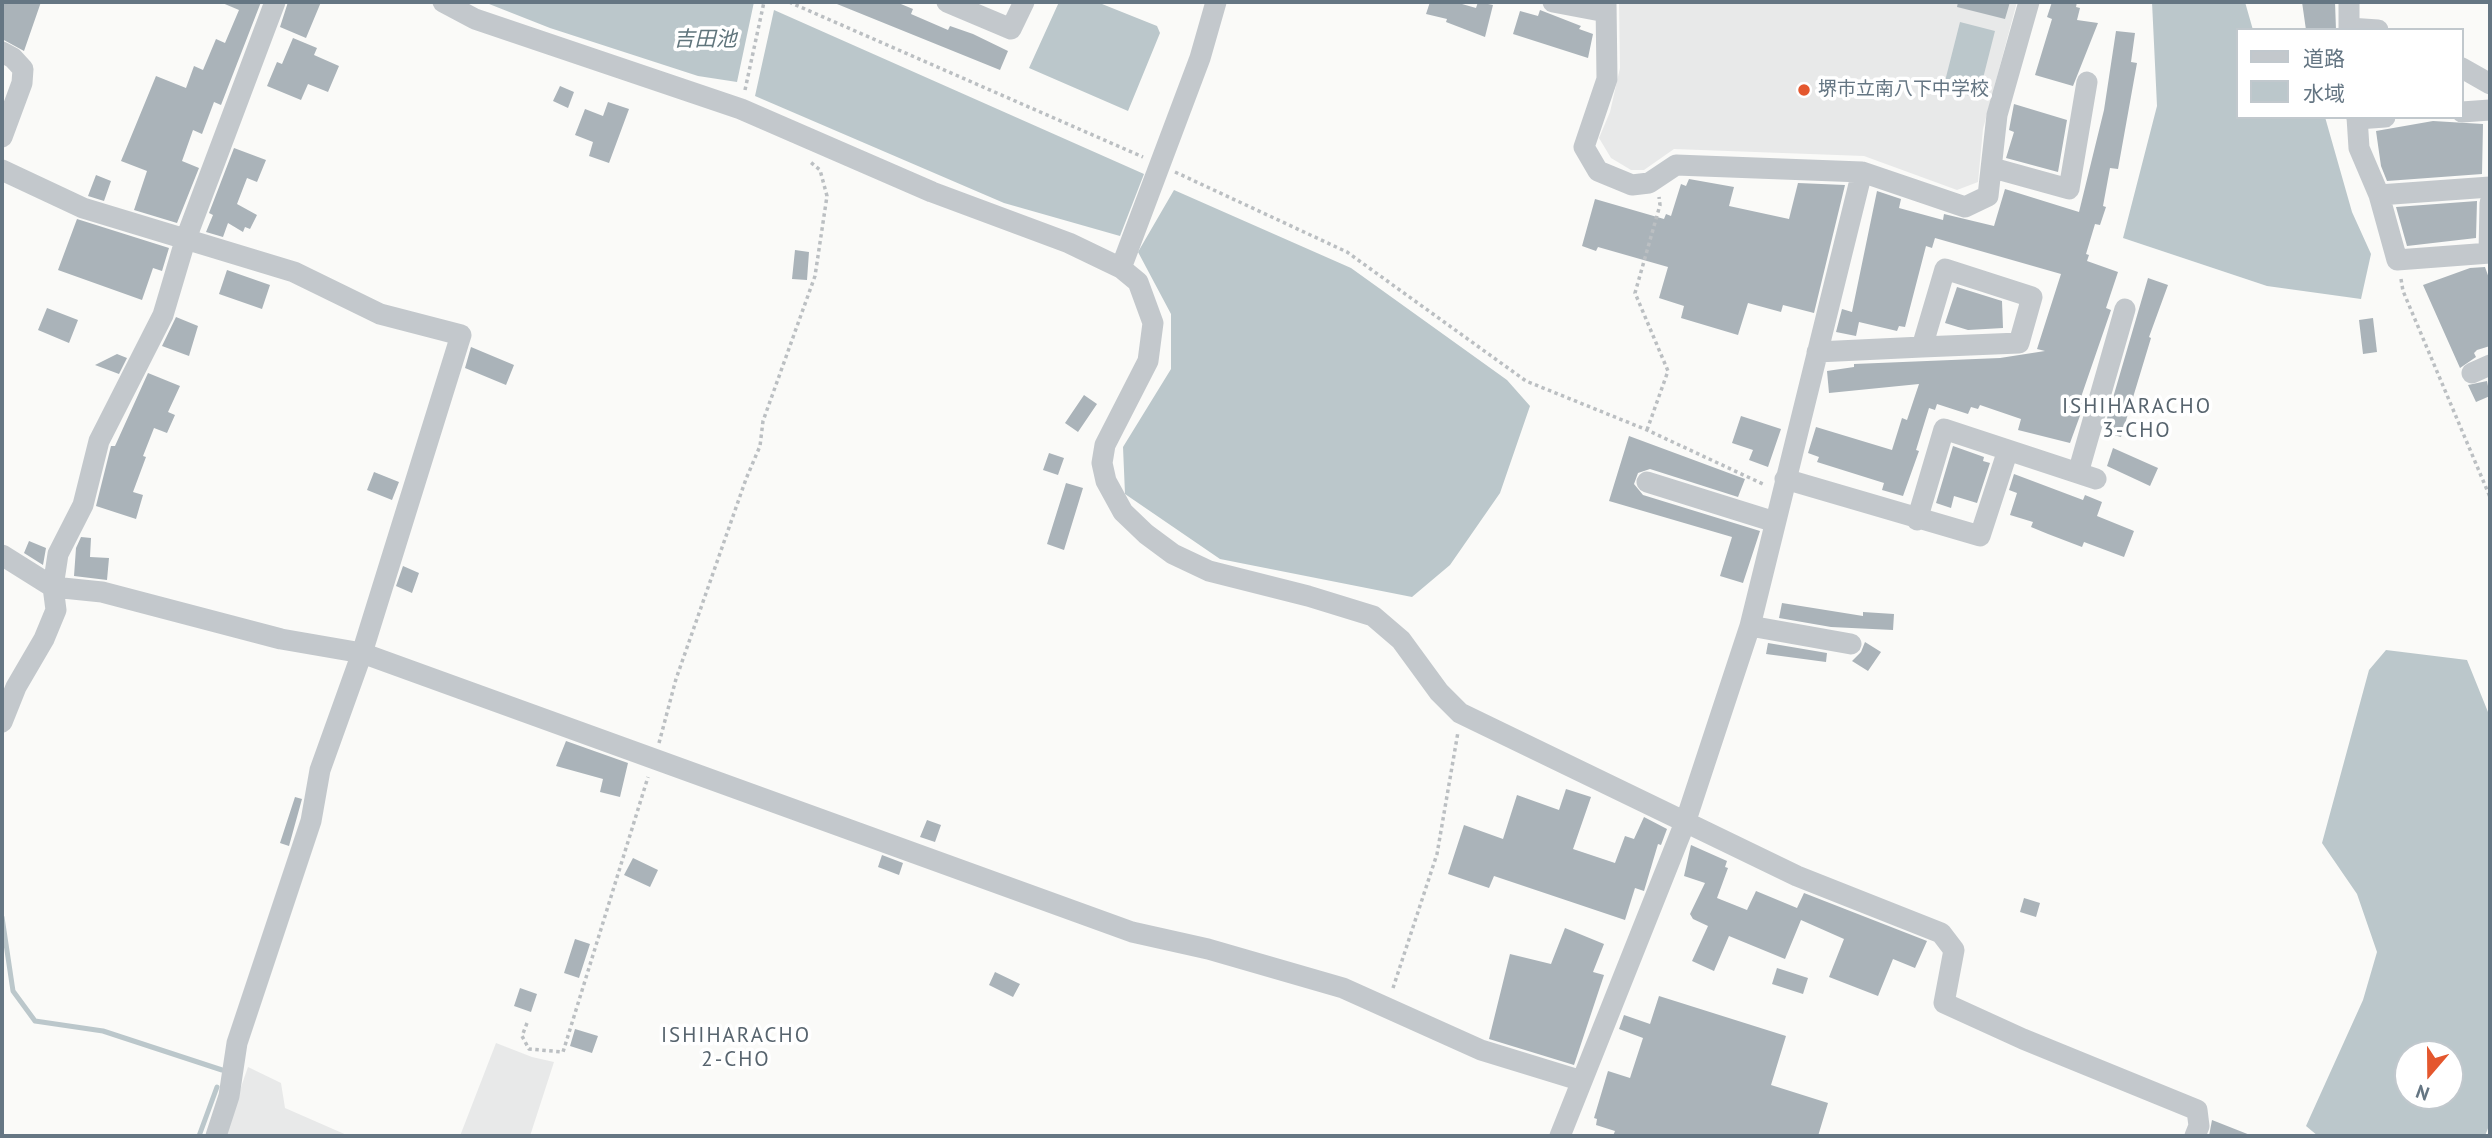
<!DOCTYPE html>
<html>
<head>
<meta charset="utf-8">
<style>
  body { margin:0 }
  #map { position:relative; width:2492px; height:1138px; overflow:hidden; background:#fafaf8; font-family:"PT Sans","Noto Sans JP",sans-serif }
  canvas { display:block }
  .frame { position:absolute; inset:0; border:4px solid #657683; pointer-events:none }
  .legend { position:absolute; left:2236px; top:28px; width:228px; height:91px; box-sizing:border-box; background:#fff; border:2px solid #c1c8cd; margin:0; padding:9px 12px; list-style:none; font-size:21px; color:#657683 }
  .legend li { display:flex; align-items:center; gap:14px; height:35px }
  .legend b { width:35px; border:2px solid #c1c8cd }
  .north { position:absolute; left:2394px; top:1040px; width:70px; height:70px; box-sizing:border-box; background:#fff; border:2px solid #c1c8cd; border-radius:50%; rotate:200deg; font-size:19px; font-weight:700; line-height:28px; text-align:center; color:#657683 }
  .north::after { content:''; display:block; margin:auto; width:24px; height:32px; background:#e4572e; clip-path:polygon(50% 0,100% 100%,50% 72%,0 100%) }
</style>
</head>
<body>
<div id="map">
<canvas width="2492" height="1138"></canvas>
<div class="frame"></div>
<ul class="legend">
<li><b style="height:9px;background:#c3c8cc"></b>道路</li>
<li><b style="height:19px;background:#bbc7cb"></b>水域</li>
</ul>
<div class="north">N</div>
</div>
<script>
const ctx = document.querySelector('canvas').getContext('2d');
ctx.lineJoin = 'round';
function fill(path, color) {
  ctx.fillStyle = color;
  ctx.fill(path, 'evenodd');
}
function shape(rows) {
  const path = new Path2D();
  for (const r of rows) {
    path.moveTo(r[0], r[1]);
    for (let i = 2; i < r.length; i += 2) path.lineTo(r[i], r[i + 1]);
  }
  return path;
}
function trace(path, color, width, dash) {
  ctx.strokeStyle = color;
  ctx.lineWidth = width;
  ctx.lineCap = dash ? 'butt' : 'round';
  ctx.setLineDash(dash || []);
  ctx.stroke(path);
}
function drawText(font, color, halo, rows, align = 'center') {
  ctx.font = font + ' "PT Sans","Noto Sans JP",sans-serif';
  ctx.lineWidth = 7;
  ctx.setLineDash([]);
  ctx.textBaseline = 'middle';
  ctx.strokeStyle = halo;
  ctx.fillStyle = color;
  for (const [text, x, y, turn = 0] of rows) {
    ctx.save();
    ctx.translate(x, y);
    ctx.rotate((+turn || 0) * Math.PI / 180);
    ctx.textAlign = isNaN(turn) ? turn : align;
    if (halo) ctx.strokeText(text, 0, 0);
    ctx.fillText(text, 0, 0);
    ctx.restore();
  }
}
fill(shape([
  [1619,2,2017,2,1983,129,1978,182,1957,190,1864,156,1674,149,1644,170,1631,170,1611,158,1599,138,1610,112,1620,68],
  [496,1043,532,1057,554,1062,530,1136,460,1136],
  [248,1067,281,1083,285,1108,349,1136,224,1136]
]), '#e8e9e9');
fill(shape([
  [484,2,754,2,737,82,698,76,550,28],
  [1059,2,1097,2,1157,26,1160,33,1128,111,1029,68],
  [2152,2,2245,2,2253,30,2238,30,2238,117,2325,117,2352,212,2371,254,2361,299,2267,286,2123,238,2157,106],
  [774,10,1144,174,1120,236,1004,203,755,96],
  [1960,22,1995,31,1978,98,1943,89],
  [1174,190,1351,268,1507,380,1530,406,1500,493,1450,565,1412,597,1220,559,1125,494,1123,447,1171,369,1171,314,1138,252],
  [2386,650,2467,660,2490,717,2490,1123,2485,1136,2318,1136,2306,1126,2363,1000,2377,952,2357,894,2322,843,2369,670],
  [2450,1054,2450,1096,2408,1096,2408,1054]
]), '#bbc7cb');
trace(shape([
  [2,917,13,991,35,1021,103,1031,222,1070],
  [199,1136,217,1087]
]), '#bbc7cb', 5);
fill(shape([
  [2,2,41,2,24,51,2,39],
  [220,2,261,2,221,105,214,102,202,134,193,130,182,161,199,168,177,223,134,210,147,171,121,161,156,76,186,88,194,66,203,70,216,39,225,43,239,10],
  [288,2,321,2,306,38,280,27],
  [832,2,896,2,913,9,911,14,948,30,950,26,973,34,1008,51,1000,70],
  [1430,2,1455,2,1476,8,1478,2,1493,5,1485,37,1446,22,1447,19,1426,14],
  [1958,2,2010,2,2005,19,1957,7],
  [2052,2,2077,2,2076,7,2080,8,2077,20,2098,23,2073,86,2035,75,2052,19,2047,17],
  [2302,2,2335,2,2336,30,2306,30],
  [1540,10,1581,26,1579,29,1593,34,1588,58,1513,34,1520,11,1538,16],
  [2116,31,2135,33,2131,62,2137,63,2118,169,2110,168,2103,206,2106,207,2100,225,2095,224,2086,254,2089,255,2087,261,2118,272,2106,308,2111,310,2080,400,2085,402,2070,443,2018,430,2021,419,1980,405,1978,409,1971,407,1968,414,1937,404,1935,410,1929,408,1916,450,1919,451,1903,496,1882,490,1884,483,1817,462,1819,457,1808,453,1816,427,1892,450,1902,418,1907,420,1919,384,1829,393,1827,371,1854,367,1854,364,2000,358,2045,351,2037,349,2061,274,1935,238,1932,248,1926,246,1905,327,1899,326,1897,331,1859,322,1856,336,1836,332,1842,309,1852,312,1877,191,1901,199,1899,208,1943,220,1944,214,1994,226,2005,189,2079,212,2104,110],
  [293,38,317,48,314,55,339,66,328,92,308,84,301,100,267,86,277,62,282,64],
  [560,86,574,92,568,108,553,101],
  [608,102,629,109,609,163,589,156,593,142,575,135,585,109,603,116],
  [2014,104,2067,120,2058,172,2006,158,2014,132,2009,130],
  [2433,121,2483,124,2482,174,2387,181,2381,166,2376,131],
  [234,148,266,160,257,182,247,178,237,204,257,215,250,229,245,227,243,232,228,223,223,237,206,232,213,215,209,213],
  [96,175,111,181,104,201,88,196],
  [1689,179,1734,187,1729,206,1789,219,1798,183,1845,185,1814,313,1783,305,1781,312,1748,303,1738,335,1681,318,1684,306,1659,298,1668,267,1598,247,1596,251,1582,246,1595,199,1664,219,1666,214,1671,216,1681,184,1686,186],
  [2477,201,2476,238,2407,246,2396,207],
  [77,219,169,248,162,271,153,268,142,300,58,270],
  [795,250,809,252,807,280,792,279],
  [2485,267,2490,281,2490,346,2477,350,2474,353,2476,357,2460,368,2423,285,2470,268],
  [227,270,270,285,262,309,219,294],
  [2148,278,2168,285,2149,337,2151,338,2121,437,2103,432],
  [1957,287,2002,301,2003,328,1968,330,1945,323],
  [47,308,78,320,69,343,38,330],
  [176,317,198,326,189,356,162,346],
  [2373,318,2377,352,2363,354,2359,320],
  [471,347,514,365,506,385,465,368],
  [117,354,127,358,119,374,95,365],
  [148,373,180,386,168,412,175,415,167,433,154,428,143,456,146,457,133,492,143,495,136,519,96,506,111,446,115,446],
  [2487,381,2490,396,2476,402,2468,385],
  [1084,395,1097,404,1078,432,1065,423],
  [1741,416,1781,429,1768,467,1749,460,1753,450,1732,443],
  [1629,436,1745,479,1738,497,1650,469,1638,473,1634,484,1643,495,1760,531,1743,583,1720,576,1732,537,1609,501],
  [1953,446,1984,457,1983,461,1990,463,1977,503,1954,496,1951,508,1936,503],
  [2113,448,2158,468,2150,486,2107,466],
  [1049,453,1064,458,1058,475,1043,470],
  [374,472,399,482,392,500,367,490],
  [2014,474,2083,500,2085,495,2102,502,2097,516,2134,531,2124,557,2084,542,2082,547,2048,534,2031,527,2033,522,2010,515,2017,493,2009,490],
  [1066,483,1083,488,1064,550,1047,544],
  [81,537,91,538,90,557,109,558,107,580,74,576,76,548],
  [29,541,46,548,43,565,24,553],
  [403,566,419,573,412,593,396,586],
  [1782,603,1863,616,1863,612,1894,614,1893,630,1831,627,1779,618],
  [1865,642,1881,652,1868,671,1852,661,1861,652],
  [1768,643,1827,653,1826,662,1766,654],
  [566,741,628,763,620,797,600,792,603,779,556,766],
  [1566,789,1591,797,1573,849,1615,863,1625,836,1634,839,1644,817,1667,829,1661,845,1658,844,1644,891,1635,888,1625,920,1494,876,1489,888,1448,874,1464,825,1503,839,1517,795,1559,810],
  [295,797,302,799,289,846,280,843],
  [927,820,941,825,935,842,920,837],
  [1691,845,1727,861,1725,867,1728,868,1717,898,1747,910,1756,891,1797,908,1804,893,1927,941,1915,968,1893,959,1878,996,1829,977,1844,939,1801,920,1785,959,1729,936,1714,971,1692,961,1708,926,1693,919,1690,914,1705,883,1684,876],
  [882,855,903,863,899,875,878,867],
  [633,858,658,870,650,887,624,875],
  [2024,898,2040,903,2036,917,2020,912],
  [1565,928,1604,944,1593,972,1604,975,1574,1065,1489,1039,1510,954,1551,964],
  [575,939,590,944,579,978,564,973],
  [1777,968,1808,978,1803,994,1772,984],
  [995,972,1020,984,1013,997,989,985],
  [520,988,537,994,531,1012,514,1006],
  [1659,996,1786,1036,1771,1085,1828,1103,1818,1136,1613,1136,1615,1131,1596,1125,1597,1119,1594,1118,1608,1071,1630,1078,1643,1038,1619,1029,1624,1015,1650,1024],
  [575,1029,598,1036,592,1053,570,1046],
  [2212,1120,2250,1135,2250,1136,2209,1136]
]), '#aab3b9');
trace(shape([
  [789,2,1143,157],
  [745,90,764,2],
  [1175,172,1347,252,1526,381,1647,430,1765,485],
  [2401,279,2403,291,2490,497],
  [1647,430,1668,371,1635,293,1660,205,1659,197],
  [659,743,676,679,746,479,760,446,763,421,815,276,827,196,820,170,809,161],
  [1393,988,1437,854,1458,732],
  [527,1023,522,1036,529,1049,563,1052,648,777]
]), '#bbbfc2', 3.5, [3.5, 3.5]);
trace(shape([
  [443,2,475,19,741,109,932,192,1069,243,1121,268,1138,282,1153,323,1148,361,1105,445,1102,463,1106,481,1123,512,1146,534,1173,554,1209,571,1308,596,1373,616,1401,640,1439,692,1460,713,1797,876,1941,933,1954,950,1944,1003,2023,1039,2197,1110,2199,1126,2195,1136],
  [947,2,1011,29,1024,2],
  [1553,2,1606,12],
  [1606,2,1607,79,1584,147,1598,171,1632,185,1649,183,1676,165,1862,172],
  [2349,28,2378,30],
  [2349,30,2349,2],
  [2,52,13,58,23,69,22,83,2,137],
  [2462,68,2490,84],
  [2462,112,2490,110],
  [2357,117,2359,148,2379,195,2397,260,2490,253],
  [2357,119,2385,117],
  [1993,168,2069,189,2087,82],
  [2,170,83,208,294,272,380,314,461,335,362,653,320,770,311,821,237,1043,229,1096,216,1136],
  [2379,195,2490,187],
  [2489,253,2490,203],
  [1121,268,1200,58,1216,2],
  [1817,352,1922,347,2019,343,2032,297,1945,269,1922,347],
  [2472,373,2490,365],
  [2078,473,2125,309],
  [1785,479,1980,536,2008,450],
  [1647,482,1775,522],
  [1917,520,1944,429,2096,479],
  [2,555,53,587,102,592,281,639,362,653,1132,932,1208,949,1343,988,1481,1050,1582,1081],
  [1750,626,1851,644],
  [2,722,16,687,44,639,56,610,53,587,58,554,83,505,99,441,163,315,185,241,275,2],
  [1560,1136,1686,820,1750,626,1862,172,1965,207,1988,196,1997,115,2029,2]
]), '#c3c8cc', 21);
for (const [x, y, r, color] of [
  [1804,90,7,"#e4572e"]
]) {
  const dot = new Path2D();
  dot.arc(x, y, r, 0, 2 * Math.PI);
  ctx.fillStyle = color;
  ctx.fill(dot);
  trace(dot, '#fff', 2.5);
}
drawText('19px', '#657683', '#fff', [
  ["堺市立南八下中学校",1818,90]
], 'left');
drawText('italic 21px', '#60757c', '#fff', [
  ["吉田池",705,40]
]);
ctx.letterSpacing = '2px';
drawText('21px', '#57646e', '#fff', [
  ["ISHIHARACHO",2137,407],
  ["3-CHO",2137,431],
  ["ISHIHARACHO",736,1036],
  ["2-CHO",736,1060]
]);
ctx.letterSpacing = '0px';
</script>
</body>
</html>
